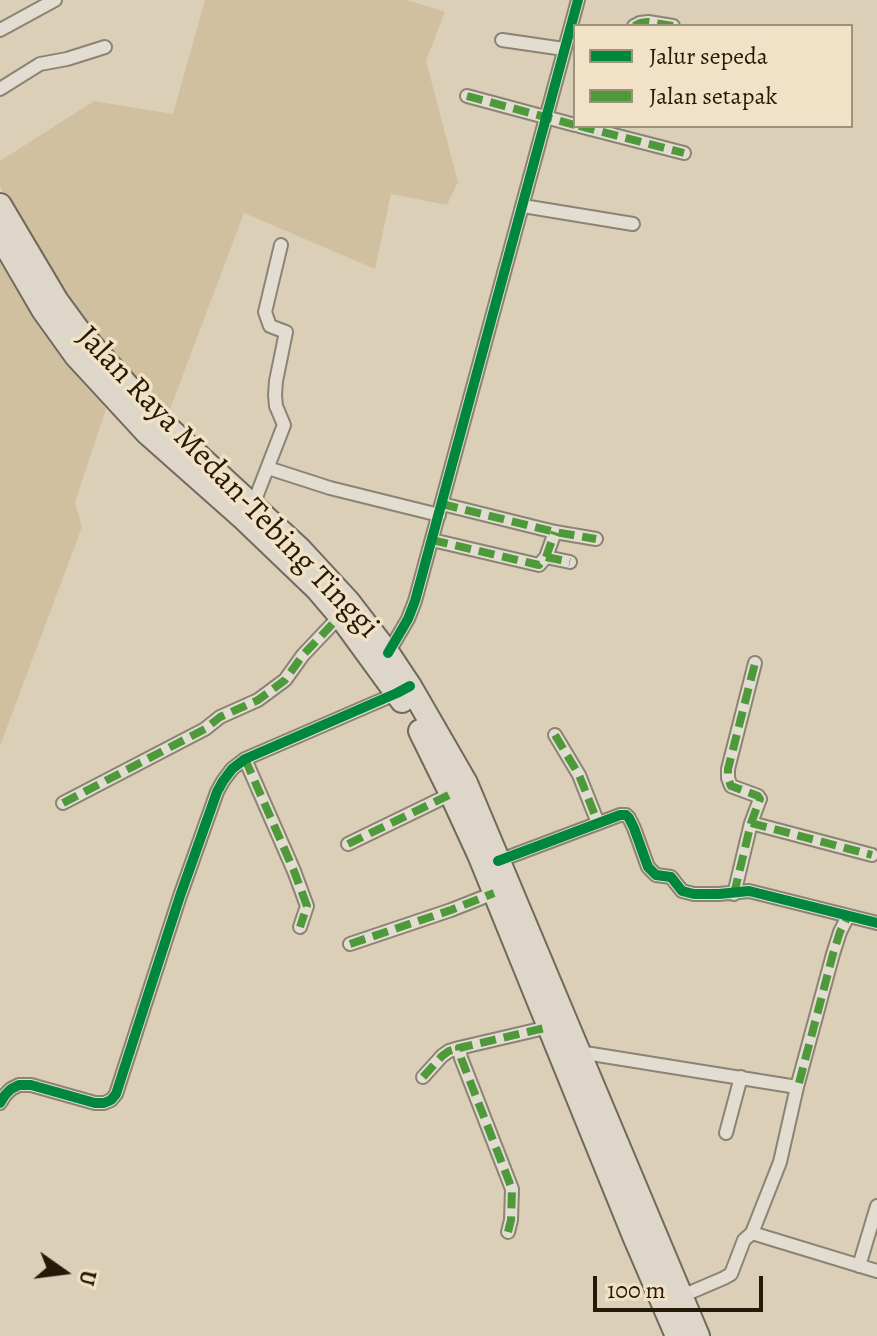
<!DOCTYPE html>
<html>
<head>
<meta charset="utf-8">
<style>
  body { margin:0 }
  #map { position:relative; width:877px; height:1336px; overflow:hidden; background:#dbcfb8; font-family:Alegreya,serif }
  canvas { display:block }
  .legend { position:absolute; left:573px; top:24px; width:280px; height:104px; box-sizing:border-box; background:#f1e2c7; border:2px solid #9f927a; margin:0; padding:10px 14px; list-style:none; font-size:24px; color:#251907 }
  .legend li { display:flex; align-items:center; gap:16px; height:40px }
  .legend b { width:40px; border:2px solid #9f927a }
  .north { position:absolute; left:24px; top:1232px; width:80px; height:80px; -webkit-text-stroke:6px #f1e2c7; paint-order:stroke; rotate:104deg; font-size:22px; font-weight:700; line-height:32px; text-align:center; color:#251907 }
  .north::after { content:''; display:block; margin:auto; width:28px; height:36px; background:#251907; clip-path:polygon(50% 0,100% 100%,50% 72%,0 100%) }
  .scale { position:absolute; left:593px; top:1276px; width:170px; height:36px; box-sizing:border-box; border:4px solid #251907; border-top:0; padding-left:10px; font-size:24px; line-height:28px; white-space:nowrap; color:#251907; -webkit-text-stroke:6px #f1e2c7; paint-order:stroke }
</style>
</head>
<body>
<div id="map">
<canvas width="877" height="1336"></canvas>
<ul class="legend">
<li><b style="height:10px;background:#00873e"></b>Jalur sepeda</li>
<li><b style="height:10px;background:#4e993a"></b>Jalan setapak</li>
</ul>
<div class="north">U</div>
<div class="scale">100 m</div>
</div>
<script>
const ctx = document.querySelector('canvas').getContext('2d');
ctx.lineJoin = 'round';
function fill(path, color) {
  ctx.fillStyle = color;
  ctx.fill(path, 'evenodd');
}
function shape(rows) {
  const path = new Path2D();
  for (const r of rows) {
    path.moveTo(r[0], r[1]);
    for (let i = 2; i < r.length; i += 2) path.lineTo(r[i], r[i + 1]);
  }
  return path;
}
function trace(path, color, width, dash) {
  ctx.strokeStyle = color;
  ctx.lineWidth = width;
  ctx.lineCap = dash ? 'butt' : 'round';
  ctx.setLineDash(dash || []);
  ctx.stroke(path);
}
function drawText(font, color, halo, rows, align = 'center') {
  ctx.font = font + ' Alegreya,serif';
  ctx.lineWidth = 7;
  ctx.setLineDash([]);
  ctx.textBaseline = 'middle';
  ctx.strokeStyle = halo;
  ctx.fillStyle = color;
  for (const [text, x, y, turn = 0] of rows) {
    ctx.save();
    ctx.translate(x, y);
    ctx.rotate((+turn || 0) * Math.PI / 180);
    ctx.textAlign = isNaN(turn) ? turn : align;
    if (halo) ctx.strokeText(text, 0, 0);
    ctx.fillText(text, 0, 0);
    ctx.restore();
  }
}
fill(shape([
  [205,0,407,0,445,12,426,61,458,182,447,205,391,194,375,269,244,213,169,412,117,365,76,316,8,203,0,186,0,161,94,101,173,114],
  [0,258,106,409,75,502,82,527,0,746]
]), '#d1c0a0');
const minor = shape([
  [634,26,640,23,648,22,673,26],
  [0,30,55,0],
  [502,40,564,49],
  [0,89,40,64,67,59,105,47],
  [467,96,575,125],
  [579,126,684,153],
  [523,206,633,224],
  [268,468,330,488,439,515],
  [442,504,555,532,596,539],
  [253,505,284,425,276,406,275,395,276,381,286,332,270,326,265,312,281,245],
  [432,540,539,565,546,557,555,532],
  [546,557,570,562],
  [388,653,408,619,415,601,578,0],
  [555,735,579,775,598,823],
  [245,759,294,871,307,906,300,927],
  [63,803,205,729,220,717,258,700,285,680,303,655,340,616],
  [751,823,872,855],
  [348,844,451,794],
  [498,861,620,815,626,815,629,818,634,828,648,867,656,875,671,877,682,891,694,894,719,894,749,891,877,923],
  [734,894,751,823,760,799,758,796,731,786,728,778,728,769,755,663],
  [350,944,451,910,494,893],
  [579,1052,797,1087,833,954,840,932,848,916],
  [423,1077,442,1056,449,1051,459,1048],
  [0,1103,5,1095,11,1089,19,1085,31,1085,95,1103,104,1103,111,1100,116,1094,180,896,217,792,223,781,232,769,245,759,400,692],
  [726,1133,741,1077],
  [508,1232,511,1220,512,1189,461,1058,459,1048,549,1027],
  [752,1233,877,1271],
  [859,1266,877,1206],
  [682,1296,724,1278,731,1274,744,1240,752,1233,780,1162,797,1087]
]);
const trunk = shape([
  [0,205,57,301,79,331,150,411,299,548,348,601,388,653,410,686,466,783,698,1336],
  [0,236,43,310,76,356,147,433,244,519,317,589,340,616,402,701],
  [420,731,451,794,480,857,634,1236,677,1336]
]);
trace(minor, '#8b8374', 16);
trace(trunk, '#716a5c', 26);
trace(minor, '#e2dcd1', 12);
trace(trunk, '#ddd6c9', 22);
trace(shape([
  [634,26,640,23,648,22,673,26],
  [467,96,575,125],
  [579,126,684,153],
  [442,504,555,532,596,539],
  [432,540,539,565,546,557,555,532],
  [546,557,570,562],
  [555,735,579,775,598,823],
  [245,759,294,871,307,906,300,927],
  [63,803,205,729,220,717,258,700,285,680,303,655,340,616],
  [751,823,872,855],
  [348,844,451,794],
  [734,894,751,823,760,799,758,796,731,786,728,778,728,769,755,663],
  [350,944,451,910,494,893],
  [423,1077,442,1056,449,1051,459,1048],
  [799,1083,833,954,840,932,848,916],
  [508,1232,511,1220,512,1189,461,1058,459,1048,549,1027]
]), '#4e993a', 8, [16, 8]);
trace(shape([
  [388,653,408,619,415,601,578,0],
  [498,861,620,815,626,815,629,818,634,828,648,867,656,875,671,877,682,891,694,894,719,894,749,891,877,923],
  [0,1103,5,1095,11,1089,19,1085,31,1085,95,1103,104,1103,111,1100,116,1094,180,896,217,792,223,781,232,769,245,759,397,693,410,686]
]), '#00873e', 10);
drawText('32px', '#251907', '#f1e2c7', [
  ["Jalan Raya Medan-Tebing Tinggi",227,483,46]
]);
</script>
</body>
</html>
